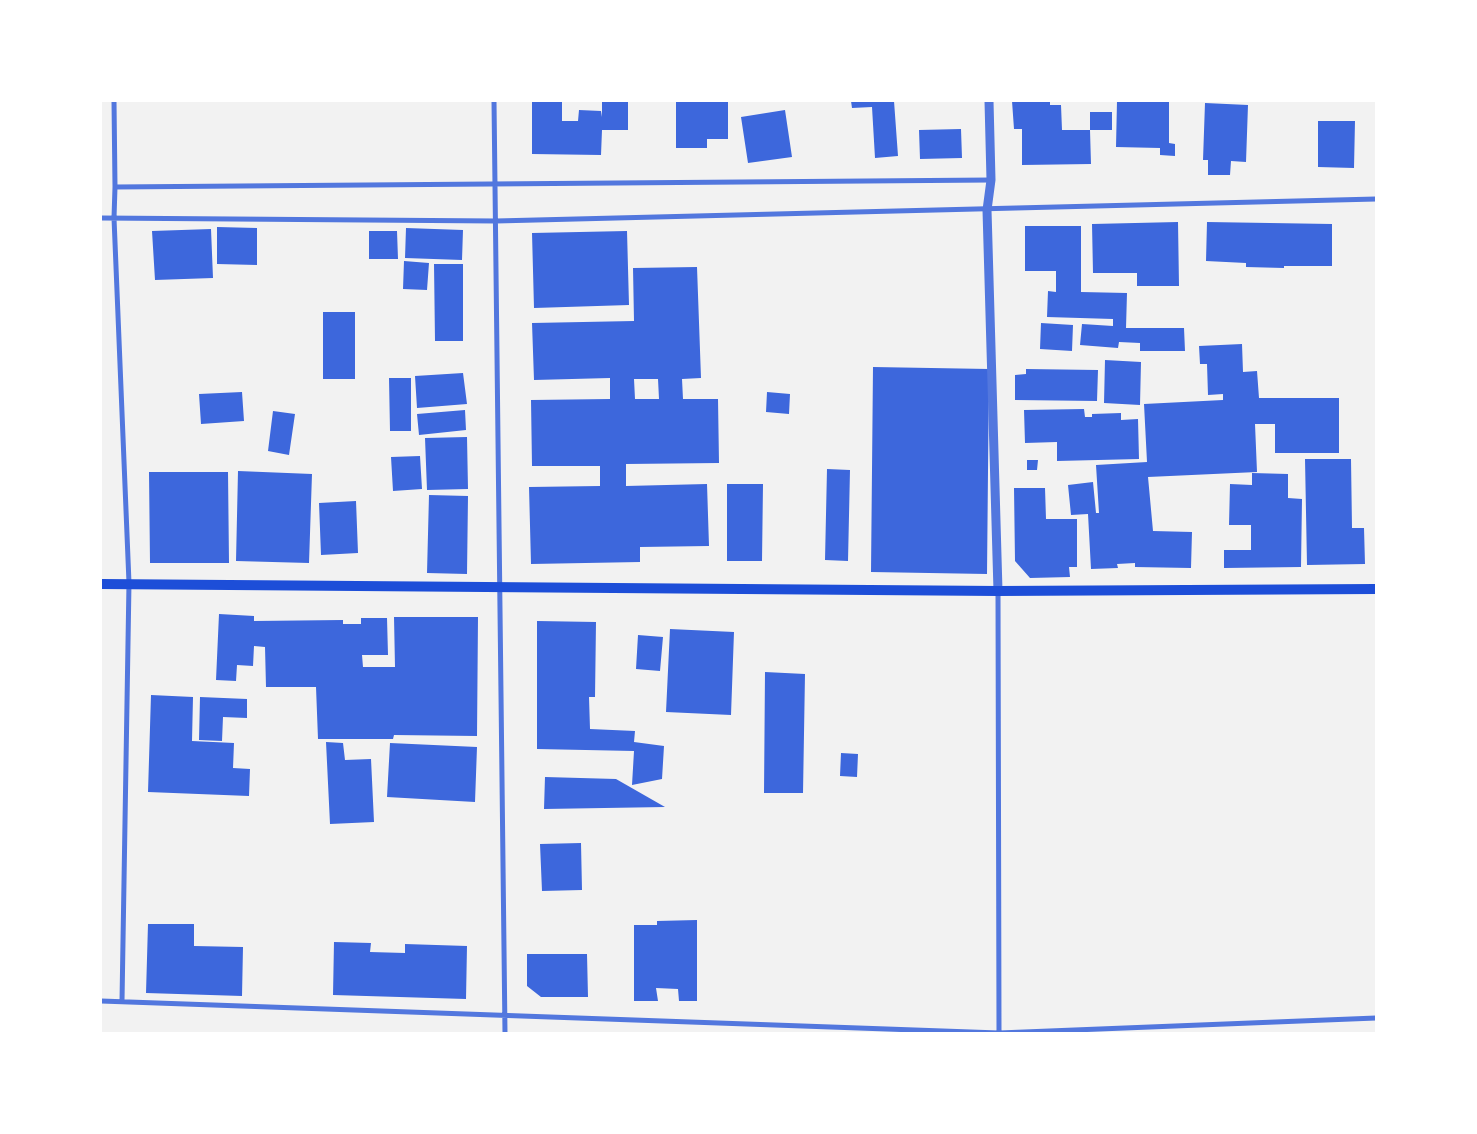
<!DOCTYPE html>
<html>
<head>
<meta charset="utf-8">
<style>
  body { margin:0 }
  #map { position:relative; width:1477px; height:1134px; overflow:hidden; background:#f2f2f2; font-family:Ubuntu,sans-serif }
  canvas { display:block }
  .frame { position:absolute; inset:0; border:102px solid #fff; pointer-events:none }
</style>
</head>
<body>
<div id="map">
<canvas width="1477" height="1134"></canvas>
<div class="frame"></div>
</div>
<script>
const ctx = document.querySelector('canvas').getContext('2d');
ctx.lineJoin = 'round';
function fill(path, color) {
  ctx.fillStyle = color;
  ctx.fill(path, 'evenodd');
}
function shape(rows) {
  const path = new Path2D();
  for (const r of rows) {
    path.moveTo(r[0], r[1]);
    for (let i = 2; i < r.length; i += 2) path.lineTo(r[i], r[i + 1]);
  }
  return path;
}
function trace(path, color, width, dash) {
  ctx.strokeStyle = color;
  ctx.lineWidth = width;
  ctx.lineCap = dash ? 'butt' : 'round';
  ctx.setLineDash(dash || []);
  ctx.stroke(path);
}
fill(shape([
  [532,101,562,101,562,121,578,121,579,110,601,111,602,117,602,101,628,101,628,130,602,130,601,155,532,154],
  [676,101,728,101,728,139,707,139,707,148,676,148],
  [851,101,894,101,898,156,875,158,872,107,852,108],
  [1012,101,1050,101,1050,105,1061,105,1062,130,1090,130,1090,112,1112,112,1112,130,1090,130,1091,164,1022,165,1022,129,1014,129],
  [1117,101,1169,101,1169,143,1175,144,1175,156,1160,155,1160,148,1116,147],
  [1205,103,1248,105,1246,162,1231,161,1230,175,1208,175,1208,160,1203,160],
  [785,110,792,157,748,163,741,117],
  [1318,121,1355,121,1354,168,1318,167],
  [961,129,962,158,920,159,919,130],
  [1178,222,1179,286,1137,286,1137,273,1093,273,1092,224],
  [1207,222,1332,224,1332,266,1284,266,1284,268,1246,267,1246,263,1206,261],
  [1025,226,1081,226,1081,292,1127,293,1126,328,1184,328,1185,351,1140,351,1140,343,1119,342,1118,348,1080,345,1082,324,1113,326,1113,319,1047,317,1048,291,1056,292,1056,271,1025,271],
  [217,227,257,228,257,265,217,264],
  [406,228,463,230,462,260,405,258],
  [211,229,213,278,155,280,152,231],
  [369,231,397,231,398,259,369,259],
  [627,231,629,305,534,308,532,233],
  [404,261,429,263,427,290,403,289],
  [434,264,463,264,463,341,435,341],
  [697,267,701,378,682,379,683,399,718,399,719,463,626,464,626,486,707,484,709,546,640,547,640,562,531,564,529,487,600,486,600,466,532,466,531,400,610,399,610,378,534,380,532,323,634,321,633,268],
  [634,379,658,379,659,399,635,399],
  [323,312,355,312,355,379,323,379],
  [1041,323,1073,325,1072,351,1040,349],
  [1242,344,1243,372,1257,371,1259,398,1339,398,1339,453,1275,453,1275,424,1255,424,1257,472,1148,477,1153,531,1192,532,1191,568,1135,567,1135,563,1117,564,1118,568,1091,569,1088,514,1071,515,1068,485,1093,482,1096,513,1099,513,1096,465,1147,462,1144,404,1223,400,1223,394,1208,395,1207,364,1200,364,1199,346],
  [1105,360,1141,362,1140,405,1104,403],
  [873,367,989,369,987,574,871,572],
  [1026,369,1098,370,1097,401,1015,400,1015,375,1026,374],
  [463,373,467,404,417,408,415,376],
  [389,378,411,378,411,431,390,431],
  [242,392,244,421,201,424,199,394],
  [767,392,790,394,789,414,766,412],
  [1084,409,1085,417,1092,417,1092,414,1121,413,1121,420,1138,419,1139,459,1057,461,1057,442,1025,443,1024,410],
  [465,410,466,430,419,435,417,414],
  [273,411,295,414,289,455,268,451],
  [467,437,468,489,427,490,425,438],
  [420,456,422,489,393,491,391,457],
  [1305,459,1351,459,1352,528,1364,528,1365,564,1307,565],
  [1027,460,1038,460,1037,470,1027,470],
  [827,469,850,470,848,561,825,560],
  [238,471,312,474,309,563,236,561],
  [149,472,228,472,229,563,150,563],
  [1252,473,1288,474,1288,498,1302,499,1301,567,1224,568,1224,550,1251,550,1251,525,1229,525,1230,484,1252,485],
  [727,484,763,484,762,561,727,561],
  [1014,488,1045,488,1046,519,1077,519,1077,567,1069,567,1070,577,1030,578,1015,561],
  [429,495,468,496,467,574,427,573],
  [356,501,358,553,321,555,319,503],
  [219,614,254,616,254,621,343,620,343,624,361,624,361,618,387,618,388,655,362,655,363,667,395,667,394,617,478,617,477,736,394,735,393,739,318,739,316,687,266,687,265,647,254,646,253,666,237,665,236,681,216,680],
  [537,621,596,622,595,697,589,697,590,729,635,731,634,742,664,746,662,779,632,785,634,751,537,749],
  [670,629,734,632,731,715,666,712],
  [638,635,663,637,660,671,636,669],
  [765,672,805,674,803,793,764,793],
  [151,695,193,697,192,741,234,743,233,768,250,769,249,796,148,792],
  [200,697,247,699,247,718,223,717,222,741,199,740],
  [326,742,343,743,345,760,371,759,374,822,330,824],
  [390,743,477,747,475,802,387,797],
  [841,753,858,754,857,777,840,776],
  [545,777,616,779,665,807,544,809],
  [581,843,582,890,542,891,540,844],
  [697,920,697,1001,679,1001,678,989,656,988,658,1001,634,1001,634,925,657,925,657,921],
  [148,924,194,924,194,946,243,947,242,996,146,993],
  [334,942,371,943,370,952,405,953,405,944,467,946,466,999,333,995],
  [527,954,587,954,588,997,541,997,527,986]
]), '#3d67dc');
trace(shape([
  [114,101,115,187,114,218,129,583,122,1001],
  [494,101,505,1033],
  [115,187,991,180],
  [101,218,496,221,1376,199],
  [998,591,999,1033],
  [101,1001,999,1033,1376,1018]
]), '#5277de', 5);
trace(shape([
  [989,101,991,180,987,210,998,591]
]), '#5277de', 9);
trace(shape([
  [101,584,998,591,1376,589]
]), '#1d4ed8', 10);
</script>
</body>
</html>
